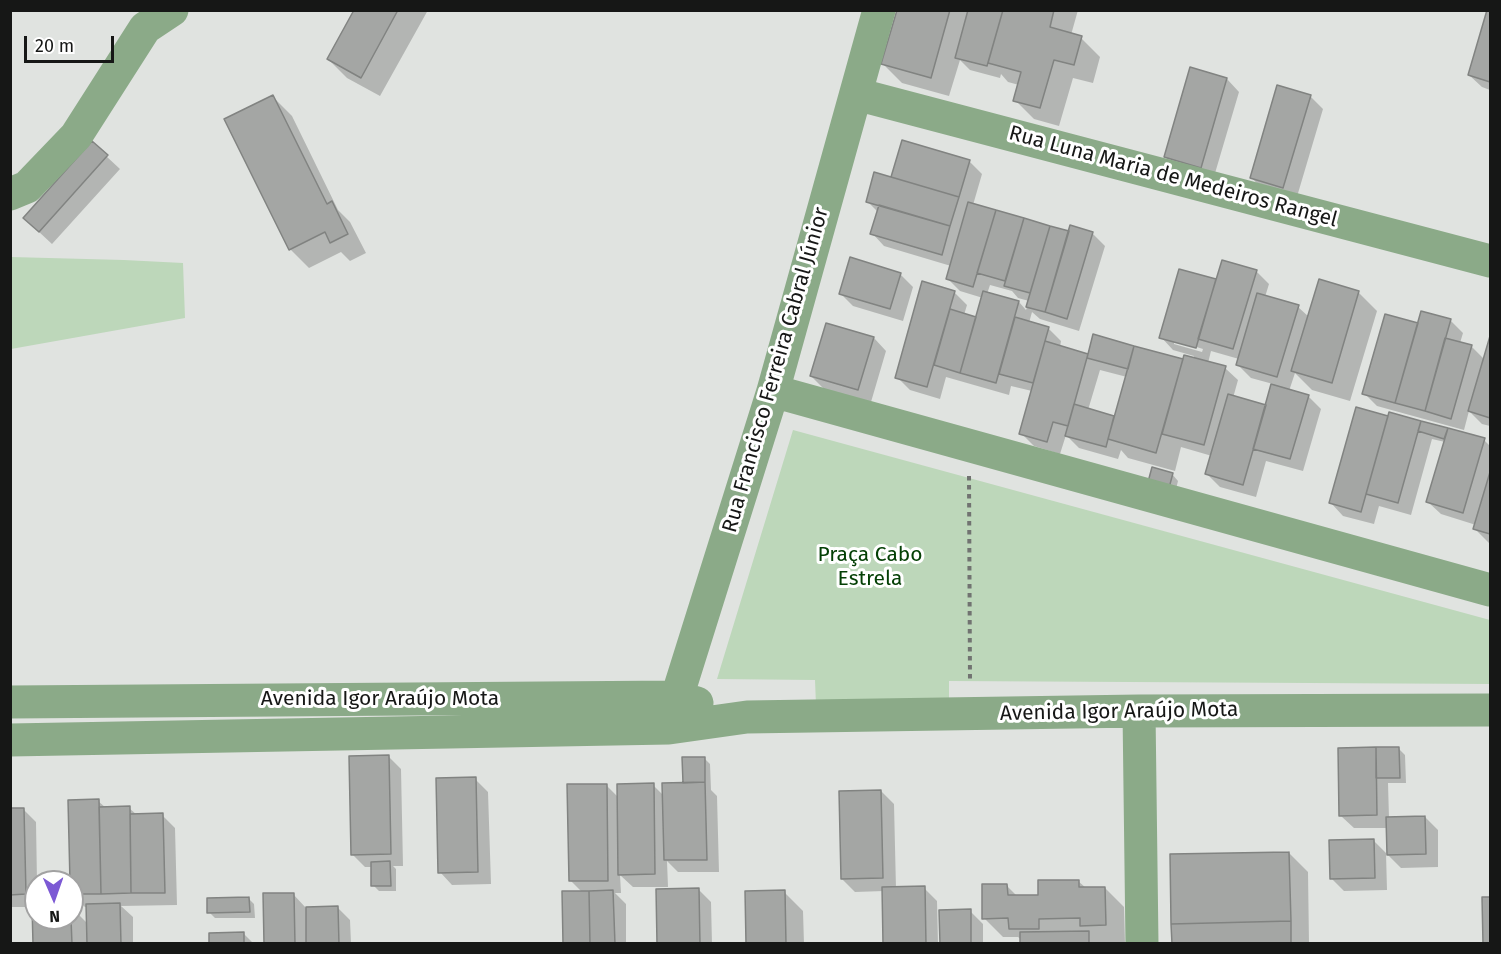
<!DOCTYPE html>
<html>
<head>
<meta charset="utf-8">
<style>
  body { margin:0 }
  #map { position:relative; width:1501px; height:954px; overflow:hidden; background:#e0e3e0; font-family:"Fira Sans",sans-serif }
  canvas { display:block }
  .frame { position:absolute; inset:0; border:12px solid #161716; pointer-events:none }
  .north { position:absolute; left:24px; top:870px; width:60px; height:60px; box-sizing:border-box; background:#fff; border:2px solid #a2a2a2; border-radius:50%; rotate:178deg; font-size:16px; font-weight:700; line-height:24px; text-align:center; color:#161716 }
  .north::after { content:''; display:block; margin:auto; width:21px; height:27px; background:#7c59d4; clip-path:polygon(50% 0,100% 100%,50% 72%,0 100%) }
  .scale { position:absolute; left:24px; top:36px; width:90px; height:27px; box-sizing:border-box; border:3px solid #161716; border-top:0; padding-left:8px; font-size:18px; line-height:21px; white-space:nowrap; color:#161716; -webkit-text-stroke:4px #fff; paint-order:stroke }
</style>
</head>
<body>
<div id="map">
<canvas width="1501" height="954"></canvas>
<div class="frame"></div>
<div class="north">N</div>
<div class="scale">20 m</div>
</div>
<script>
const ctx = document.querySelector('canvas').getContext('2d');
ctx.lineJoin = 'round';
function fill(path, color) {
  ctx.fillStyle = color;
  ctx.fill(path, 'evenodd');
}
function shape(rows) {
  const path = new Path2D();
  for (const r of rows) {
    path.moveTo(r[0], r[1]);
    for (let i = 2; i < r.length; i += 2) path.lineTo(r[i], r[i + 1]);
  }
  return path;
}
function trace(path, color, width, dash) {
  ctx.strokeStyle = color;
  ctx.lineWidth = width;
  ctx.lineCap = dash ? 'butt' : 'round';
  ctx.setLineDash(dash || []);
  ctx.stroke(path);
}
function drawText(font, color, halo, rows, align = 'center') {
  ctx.font = font + ' "Fira Sans",sans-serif';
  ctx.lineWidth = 6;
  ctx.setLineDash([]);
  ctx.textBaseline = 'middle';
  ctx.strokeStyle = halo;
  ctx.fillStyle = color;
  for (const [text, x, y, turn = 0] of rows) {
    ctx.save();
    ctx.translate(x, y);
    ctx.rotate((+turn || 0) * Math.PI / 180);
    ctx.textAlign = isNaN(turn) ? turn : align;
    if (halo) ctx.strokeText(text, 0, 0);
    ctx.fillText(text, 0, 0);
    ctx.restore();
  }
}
fill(shape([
  [11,257,124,260,183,263,185,318,11,349],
  [793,430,1490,620,1490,684,949,681,949,703,816,705,815,680,717,679]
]), '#bdd7ba');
fill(shape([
  [356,10,428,10,380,96,347,78,328,59],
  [898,10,1078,10,1071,35,1081,38,1100,57,1093,83,1073,78,1059,126,1034,119,1015,100,1019,85,1008,82,1001,74,1000,78,970,70,960,60,949,96,902,83,883,64],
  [1488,10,1490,10,1490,90,1482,87,1469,75],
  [1191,69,1227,79,1239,92,1213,180,1178,170,1165,157],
  [1310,96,1323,109,1296,200,1264,191,1252,178],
  [273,97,292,116,338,210,350,222,366,253,350,261,341,252,309,268,290,249],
  [903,141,969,161,982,174,973,205,1070,233,1092,233,1105,246,1079,331,1040,319,1032,312,1029,323,1048,328,1061,341,1060,347,1089,355,1182,361,1193,359,1194,356,1173,350,1161,337,1180,271,1217,281,1256,271,1269,284,1265,297,1298,307,1309,317,1358,292,1377,311,1350,401,1312,390,1295,373,1289,391,1308,396,1321,409,1303,471,1266,461,1256,497,1220,487,1207,474,1212,456,1181,447,1175,471,1128,458,1121,450,1118,459,1079,448,1066,435,1060,454,1034,446,1021,433,1032,391,1011,386,1009,395,946,377,940,399,910,390,897,377,954,292,967,305,964,315,977,319,983,298,960,291,947,278,951,266,884,246,872,233,878,212,867,201,892,179],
  [990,285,1012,291,1018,298,1029,301,1026,310,1019,302,987,294],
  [1174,340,1203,349,1202,352,1174,344],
  [1211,351,1239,359,1238,365,1251,378,1273,384,1267,407,1233,398,1238,380,1225,368,1208,363],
  [1100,370,1127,377,1115,418,1088,410],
  [92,143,120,169,52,244,38,231],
  [900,274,913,287,903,321,853,306,840,293],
  [1450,320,1463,333,1460,343,1471,346,1485,360,1490,341,1490,426,1482,424,1469,411,1464,430,1377,406,1364,393,1419,325],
  [827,325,874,338,886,351,871,402,824,389,811,376],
  [1390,414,1484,440,1490,446,1490,544,1475,529,1476,525,1441,514,1428,502,1445,442,1432,439,1411,515,1379,506,1374,524,1343,516,1331,503,1389,418],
  [1153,469,1172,474,1178,481,1175,493],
  [1398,748,1405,755,1406,783,1388,783,1389,818,1425,817,1438,830,1438,867,1401,868,1388,855,1388,828,1354,828,1341,816],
  [388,756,401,769,403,866,393,866,396,869,396,891,379,891,373,885,372,867,365,867,352,854],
  [704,758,710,764,711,790,717,796,719,872,678,872,667,861,668,887,633,887,620,875,621,893,615,893,626,904,626,944,564,944,582,892,571,881,606,785,618,797,653,785,664,796,684,784],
  [475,779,488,792,491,884,452,885,440,872],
  [881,791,894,804,896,889,924,888,937,901,938,944,885,944,884,891,855,892,842,879],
  [98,801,106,808,129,808,137,815,162,815,175,828,177,905,121,906,133,917,133,944,34,944,33,907,10,907,10,810,23,809,36,822,37,882,36,882,36,918,72,918,72,908,88,924,88,907,85,907,72,894,72,882],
  [1373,840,1386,853,1387,890,1344,891,1331,878],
  [1289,853,1308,872,1309,944,1174,944],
  [1078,881,1086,888,1105,888,1124,907,1125,944,1022,944,1022,940,1018,937,1003,937,984,918,1007,886,1018,897,1040,896],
  [698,889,711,902,712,944,659,944],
  [784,892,803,911,804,944,748,944],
  [293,894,306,908,337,907,350,920,351,944,266,944],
  [248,898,254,904,255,918,215,918,209,912],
  [1484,898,1490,898,1490,944,1485,944],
  [970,911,983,924,983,944,941,944],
  [244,934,254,944,211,944]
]), '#0003');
const building = shape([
  [354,10,398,10,361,78,327,59,354,10],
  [897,10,950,10,931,78,881,64,897,10],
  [968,10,1003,10,987,66,955,58,968,10],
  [1003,10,1054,10,1050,27,1082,36,1074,65,1054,60,1040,108,1013,101,1021,72,988,63,1003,10],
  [1487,10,1490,10,1490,82,1468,75,1487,10],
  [1190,67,1227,78,1201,168,1164,157,1190,67],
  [1277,85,1311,95,1283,188,1250,178,1277,85],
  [273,95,327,204,332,201,348,234,330,243,325,232,289,250,224,119,273,95],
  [902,140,970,160,959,197,891,177,902,140],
  [92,141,108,155,39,232,23,218,92,141],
  [874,172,959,197,950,226,866,202,874,172],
  [968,202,996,210,973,287,946,279,968,202],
  [879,205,950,226,942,255,870,234,879,205],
  [996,210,1024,218,1005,281,977,273,996,210],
  [1024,218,1050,226,1030,293,1004,286,1024,218],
  [1070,225,1093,232,1067,319,1045,312,1070,225],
  [1050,226,1069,231,1045,312,1026,307,1050,226],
  [850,257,901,273,890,309,839,294,850,257],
  [1222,260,1257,270,1233,349,1198,339,1222,260],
  [1179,269,1216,279,1196,348,1159,338,1179,269],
  [1319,279,1359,291,1332,383,1291,371,1319,279],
  [922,281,955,291,927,387,895,378,922,281],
  [983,291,1019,301,996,383,960,373,983,291],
  [1257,293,1299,305,1277,377,1236,365,1257,293],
  [950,309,976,317,960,373,934,365,950,309],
  [1421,311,1451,319,1425,411,1395,403,1421,311],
  [1385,314,1418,323,1395,403,1362,394,1385,314],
  [1015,317,1049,327,1033,383,999,374,1015,317],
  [826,323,874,337,858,390,810,376,826,323],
  [1093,334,1134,346,1128,369,1087,358,1093,334],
  [1490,336,1490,418,1468,411,1490,336],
  [1445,338,1472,345,1451,419,1425,411,1445,338],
  [1045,341,1088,354,1068,426,1053,422,1047,442,1019,434,1045,341],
  [1134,346,1183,359,1156,453,1108,439,1134,346],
  [1184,355,1226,366,1204,445,1162,434,1184,355],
  [1271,384,1309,395,1290,459,1253,449,1271,384],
  [1228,394,1266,405,1243,485,1205,474,1228,394],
  [1074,404,1114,416,1106,447,1065,436,1074,404],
  [1356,407,1388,416,1361,512,1329,503,1356,407],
  [1389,412,1421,421,1398,503,1366,494,1389,412],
  [1421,421,1448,428,1444,439,1418,431,1421,421],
  [1448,428,1485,438,1463,513,1426,502,1448,428],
  [1152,467,1173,473,1169,488,1148,482,1152,467],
  [1490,472,1490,534,1473,529,1490,472],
  [1376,747,1399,747,1400,778,1376,778,1376,747],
  [1376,747,1377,815,1339,816,1338,748,1376,747],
  [389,755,391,854,351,855,349,756,389,755],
  [682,757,705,757,705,782,683,783,682,757],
  [476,777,478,872,438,873,436,778,476,777],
  [705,782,707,860,664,860,662,783,705,782],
  [654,783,655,874,618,875,617,784,654,783],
  [567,784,607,784,608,881,569,881,567,784],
  [881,790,883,878,841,879,839,791,881,790],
  [99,799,101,894,72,894,72,882,70,882,68,800,99,799],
  [130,806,131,893,101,894,99,807,130,806],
  [10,808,24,808,26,894,10,895,10,808],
  [163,813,165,893,131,893,130,814,163,813],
  [1425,816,1426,854,1387,855,1386,817,1425,816],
  [1374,839,1375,878,1330,879,1329,840,1374,839],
  [1289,852,1291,921,1171,924,1170,854,1289,852],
  [390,861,391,886,371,886,371,862,390,861],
  [1038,880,1079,880,1079,887,1105,887,1106,925,1080,926,1080,918,1039,919,1039,929,1009,929,1008,918,982,919,982,884,1007,884,1008,895,1038,895,1038,880],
  [925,886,926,944,883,944,882,887,925,886],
  [699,888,700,944,657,944,656,889,699,888],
  [613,890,615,944,590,944,589,891,613,890],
  [785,890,786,944,746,944,745,891,785,890],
  [562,891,589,891,590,944,563,944,562,891],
  [263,893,294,893,295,944,264,944,263,893],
  [249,897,250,912,207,913,207,898,249,897],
  [1482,897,1490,897,1490,944,1483,944,1482,897],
  [120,903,121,944,87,944,86,904,120,903],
  [32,906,36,906,36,918,71,918,72,944,33,944,32,906],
  [338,906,339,944,306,944,306,907,338,906],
  [971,909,971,944,940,944,939,910,971,909],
  [1291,921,1291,944,1172,944,1171,924,1291,921],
  [1089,931,1089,944,1020,944,1020,932,1089,931],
  [244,932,244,944,209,944,209,933,244,932]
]);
fill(building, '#a4a6a4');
trace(building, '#818381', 1.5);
trace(shape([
  [969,476,970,682]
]), '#717371', 4, [4.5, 4.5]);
trace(shape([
  [856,94,1490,261],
  [10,194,27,187,76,136,145,28,172,10],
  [773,391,1490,590],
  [10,702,677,697,697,703],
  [1139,711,1142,944],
  [669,728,677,697,773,391,879,10],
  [10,740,669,728,747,717,1139,711,1490,710]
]), '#8baa88', 33);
drawText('21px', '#161716', '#fff', [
  ["Rua Luna Maria de Medeiros Rangel",1173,177,15],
  ["Rua Francisco Ferreira Cabral Júnior",776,370,-74],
  ["Avenida Igor Araújo Mota",380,699],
  ["Avenida Igor Araújo Mota",1119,712,-1]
]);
drawText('21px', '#044005', '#fff', [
  ["Praça Cabo",870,555],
  ["Estrela",870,579]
]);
</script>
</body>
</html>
